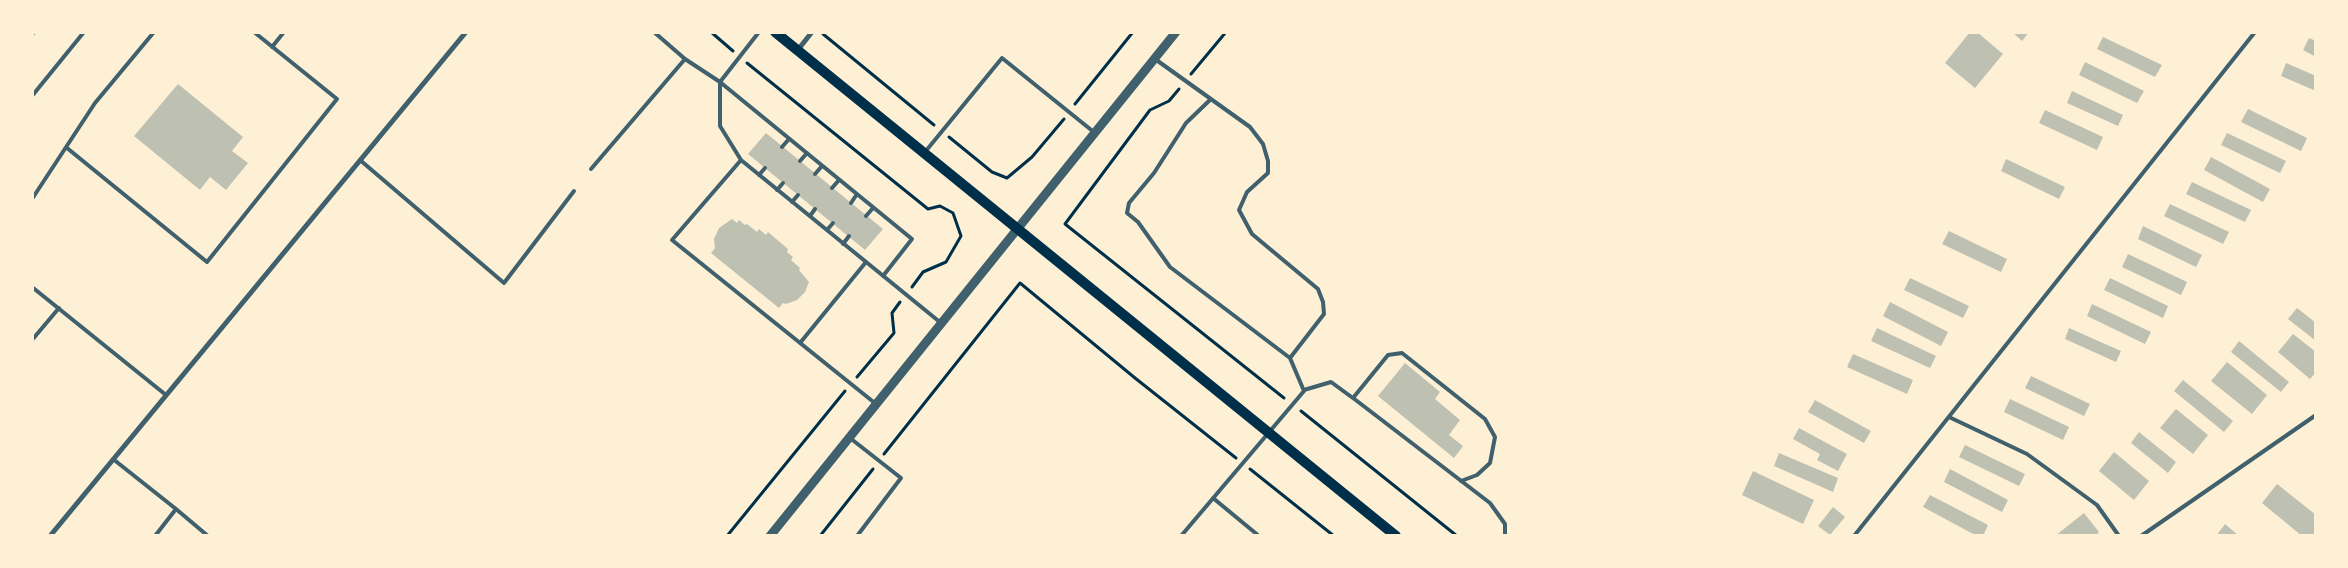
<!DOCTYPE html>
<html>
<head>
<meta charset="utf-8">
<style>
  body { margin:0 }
  #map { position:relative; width:2348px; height:568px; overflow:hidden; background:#fdf0d5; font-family:"Noto Sans",sans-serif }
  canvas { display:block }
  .frame { position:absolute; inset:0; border:34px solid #fdf0d5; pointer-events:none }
</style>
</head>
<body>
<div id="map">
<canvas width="2348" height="568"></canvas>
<div class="frame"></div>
</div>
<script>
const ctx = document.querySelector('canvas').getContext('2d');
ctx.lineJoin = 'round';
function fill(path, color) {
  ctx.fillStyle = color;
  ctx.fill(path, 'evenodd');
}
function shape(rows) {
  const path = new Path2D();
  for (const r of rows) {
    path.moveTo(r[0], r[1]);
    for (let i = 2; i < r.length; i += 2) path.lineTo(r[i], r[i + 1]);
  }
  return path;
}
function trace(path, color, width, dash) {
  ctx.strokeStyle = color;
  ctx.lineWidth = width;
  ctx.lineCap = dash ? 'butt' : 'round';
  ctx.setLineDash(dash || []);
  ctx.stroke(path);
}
fill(shape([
  [1970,32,1977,32,2003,54,1975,88,1945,63],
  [2012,32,2029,32,2022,41],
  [2103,37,2162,65,2155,77,2097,49],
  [2309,38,2316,41,2316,57,2303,50],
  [2085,62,2144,91,2137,103,2079,75],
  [2286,63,2316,76,2316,91,2281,76],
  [178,84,243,137,232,151,248,163,226,190,210,177,200,190,134,136],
  [2072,91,2123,115,2118,126,2067,103],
  [2248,109,2307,138,2301,151,2241,122],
  [2045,110,2103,137,2097,150,2039,123],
  [766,133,883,229,865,250,748,154],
  [2227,133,2286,161,2280,173,2221,145],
  [2211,157,2270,189,2263,202,2204,170],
  [2006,159,2065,187,2059,199,2001,171],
  [2192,182,2251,210,2245,222,2186,194],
  [2170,204,2229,232,2223,244,2164,216],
  [732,219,737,223,739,220,745,225,747,224,757,232,759,229,766,235,768,232,788,249,787,252,793,257,791,260,800,268,799,270,809,282,805,292,797,300,786,304,783,303,779,308,711,253,715,248,714,239,719,228],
  [2143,226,2202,255,2196,267,2138,239],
  [1949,231,2007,259,2001,272,1942,244],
  [2128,254,2187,282,2181,295,2122,267],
  [1910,278,1969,306,1963,318,1904,290],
  [2110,278,2168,306,2163,318,2104,290],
  [1890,302,1948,332,1941,346,1883,316],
  [2092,304,2151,332,2145,344,2087,316],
  [2297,308,2316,323,2316,341,2288,319],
  [1877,328,1936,356,1930,368,1871,341],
  [2069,328,2121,351,2116,362,2065,339],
  [2293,334,2316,352,2316,372,2310,379,2278,352],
  [2239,341,2289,382,2281,392,2231,352],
  [1853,354,1913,380,1907,394,1847,367],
  [2227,362,2267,395,2252,414,2211,381],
  [1405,363,1440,392,1435,399,1460,420,1449,435,1463,446,1454,458,1378,396],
  [2031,376,2090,404,2084,416,2025,388],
  [2183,380,2233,421,2224,432,2174,391],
  [2010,399,2069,427,2063,440,2004,412],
  [1815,400,1871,431,1864,443,1808,412],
  [2176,409,2208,435,2193,454,2160,428],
  [1799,428,1847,454,1838,471,1817,460,1820,454,1793,439],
  [2139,432,2176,462,2168,473,2131,443],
  [1965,445,2025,474,2019,486,1959,457],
  [2114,452,2149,481,2134,500,2099,471],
  [1779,453,1838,478,1833,492,1774,466],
  [1950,469,2008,500,2002,512,1944,482],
  [1753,471,1814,500,1803,524,1742,495],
  [2277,484,2316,515,2316,536,2302,536,2262,503],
  [1930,495,1988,525,1983,536,1977,536,1923,507],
  [1833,507,1845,517,1830,535,1818,526],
  [2084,513,2099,532,2095,536,2055,536],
  [2225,524,2239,536,2216,536]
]), '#bec0b2');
trace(shape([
  [711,32,733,51],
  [823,34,934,125],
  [747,63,928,209,940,206,953,213,961,236,946,262,923,272,912,287],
  [1191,74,1226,32],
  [1179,89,1169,101,1150,110,1065,224,1284,398],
  [1075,104,1133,32],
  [949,137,992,172,1007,178,1032,157,1064,119],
  [857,377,894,333,892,313,900,302],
  [1301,411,1457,536],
  [884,454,1020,283,1135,378,1236,458],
  [1250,469,1334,536],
  [727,536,845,391],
  [820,536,873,469]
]), '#003049', 3);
trace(shape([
  [654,32,685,59,720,82,912,239,883,276],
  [32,35,34,32],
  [272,47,284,32],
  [1155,59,1250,127,1263,144,1268,161,1268,173,1247,192,1239,210,1252,234,1318,289,1323,302,1324,314,1290,358,1304,391,1181,536],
  [32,96,84,32],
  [1211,99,1186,123,1154,173,1129,203,1127,213,1138,222,1170,267,1290,358],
  [782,147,789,139],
  [67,148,207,262,337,99,254,32],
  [925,152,1002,58,1095,133],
  [360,160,504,283,574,191],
  [741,160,720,126,720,82,759,32],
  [800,161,807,153],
  [591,169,685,59],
  [815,174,822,166],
  [759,175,765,168],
  [832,188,839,180],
  [777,190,783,183],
  [32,199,95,103,154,32],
  [792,202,798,195],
  [851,203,857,194],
  [810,216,815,209],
  [866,216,873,208],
  [827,230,833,223],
  [843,244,849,236],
  [32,287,166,395],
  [32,340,59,308],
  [800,343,866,262],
  [1304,390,1331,382,1357,401,1490,503,1505,524,1505,536],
  [1353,398,1388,355,1402,353,1485,419,1495,437,1490,463,1477,475,1461,481],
  [876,404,672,240,741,160,941,323],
  [1949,417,2027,454,2097,505,2119,536],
  [850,438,901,478,857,536],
  [113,459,176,509,155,536],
  [1213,498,1259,536],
  [176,509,208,536],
  [1854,536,2255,32],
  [2141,536,2316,415]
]), '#3f606c', 4);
trace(shape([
  [797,51,812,32],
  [50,536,466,32]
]), '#3f606c', 5);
trace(shape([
  [770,536,1176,32]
]), '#3f606c', 9);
trace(shape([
  [775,32,1396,536]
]), '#003049', 10);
</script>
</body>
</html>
